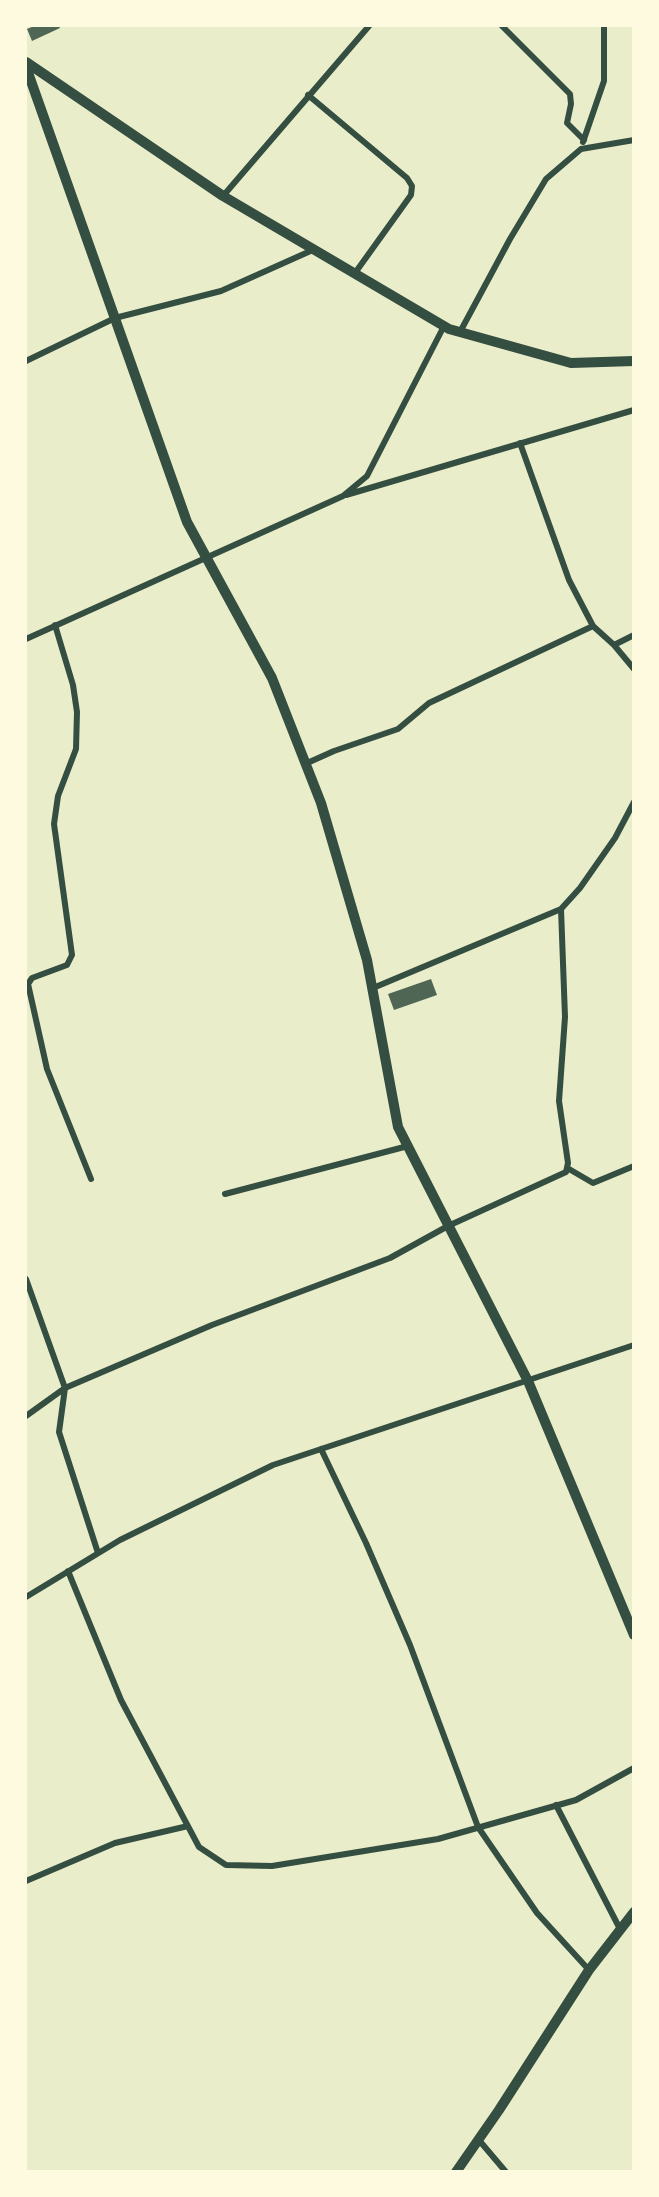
<!DOCTYPE html>
<html>
<head>
<meta charset="utf-8">
<style>
  body { margin:0 }
  #map { position:relative; width:659px; height:2197px; overflow:hidden; background:#e9edc9; font-family:"Exo 2",sans-serif }
  canvas { display:block }
  .frame { position:absolute; inset:0; border:27px solid #fefae0; pointer-events:none }
</style>
</head>
<body>
<div id="map">
<canvas width="659" height="2197"></canvas>
<div class="frame"></div>
</div>
<script>
const ctx = document.querySelector('canvas').getContext('2d');
ctx.lineJoin = 'round';
function fill(path, color) {
  ctx.fillStyle = color;
  ctx.fill(path, 'evenodd');
}
function shape(rows) {
  const path = new Path2D();
  for (const r of rows) {
    path.moveTo(r[0], r[1]);
    for (let i = 2; i < r.length; i += 2) path.lineTo(r[i], r[i + 1]);
  }
  return path;
}
function trace(path, color, width, dash) {
  ctx.strokeStyle = color;
  ctx.lineWidth = width;
  ctx.lineCap = dash ? 'butt' : 'round';
  ctx.setLineDash(dash || []);
  ctx.stroke(path);
}
fill(shape([
  [34,26,59,26,60,28,32,41,27,29],
  [431,979,437,995,394,1010,388,994]
]), '#4f6655');
trace(shape([
  [502,26,570,94,571,104,567,123,584,140],
  [308,95,407,178,412,186,411,195,355,273],
  [583,142,604,81,604,26],
  [223,196,369,26],
  [460,332,510,239,546,179,581,149,634,140],
  [26,361,115,318,221,291,315,249],
  [520,443,569,580,593,626,614,645],
  [346,495,634,410],
  [55,625,73,685,77,712,76,749,58,796,54,824,72,955,67,965,32,978,28,984,47,1069,91,1179],
  [634,635,614,645,634,669],
  [26,639,343,496,367,476,444,326],
  [305,764,334,751,398,729,429,703,593,626],
  [373,988,561,909,580,888,615,838,634,802],
  [569,1169,593,1183,634,1166],
  [225,1194,408,1146],
  [26,1279,65,1388,59,1432,98,1553],
  [26,1416,65,1388,212,1325,390,1258,448,1226,566,1172,568,1163,559,1101,565,1017,561,909],
  [321,1449,366,1543,410,1645,478,1827,537,1913,589,1970],
  [68,1571,121,1700,199,1847,226,1865,272,1866,438,1839,576,1800,634,1768],
  [26,1597,120,1540,273,1465,634,1345],
  [556,1805,620,1929],
  [26,1881,115,1843,188,1826],
  [478,2139,506,2172]
]), '#344e41', 6);
trace(shape([
  [26,62,223,196,449,329,571,363,634,361],
  [26,67,187,522,272,678,321,803,367,960,398,1127,528,1381,634,1635],
  [456,2172,499,2110,589,1970,634,1912]
]), '#344e41', 10);
</script>
</body>
</html>
